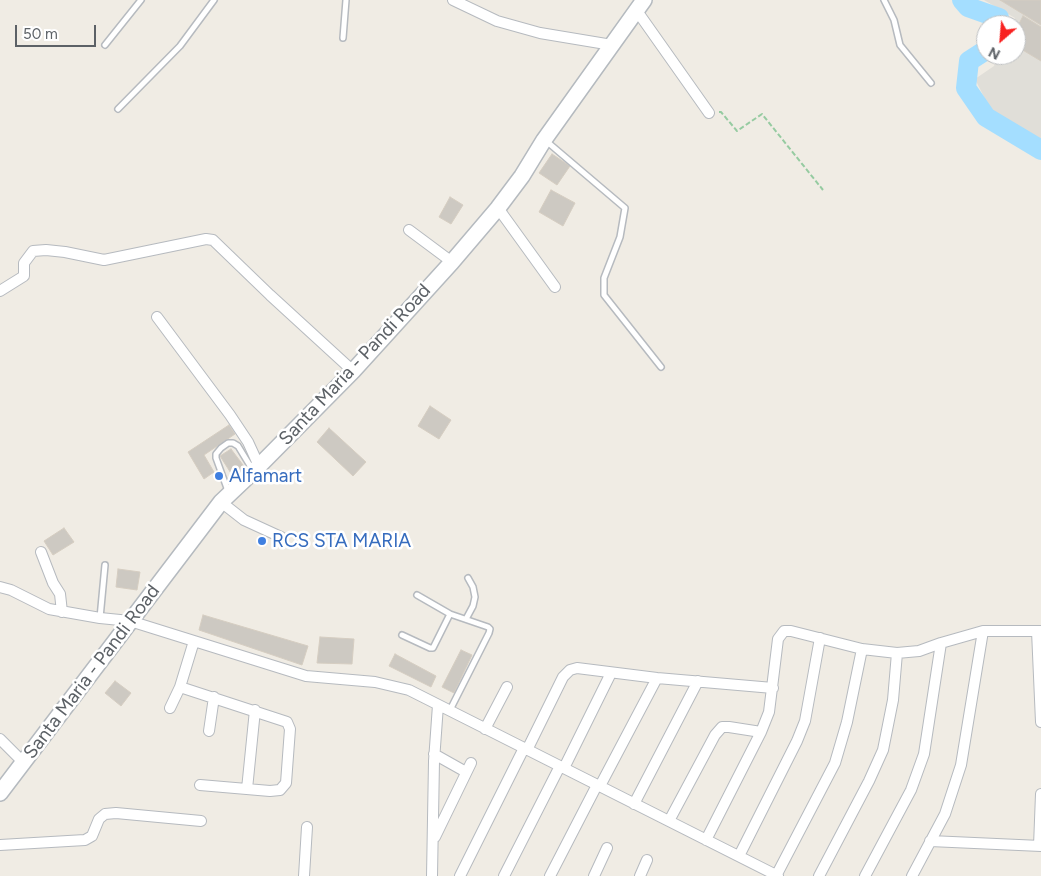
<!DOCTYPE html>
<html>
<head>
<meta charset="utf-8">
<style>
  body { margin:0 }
  #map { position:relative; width:1041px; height:876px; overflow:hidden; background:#f0ece4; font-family:Figtree,sans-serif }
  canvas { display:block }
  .north { position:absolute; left:976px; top:15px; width:50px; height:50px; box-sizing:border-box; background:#fff; border:1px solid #bec0c2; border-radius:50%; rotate:207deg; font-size:14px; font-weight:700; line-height:20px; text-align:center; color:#5c6166 }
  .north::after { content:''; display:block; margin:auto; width:18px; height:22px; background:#f82221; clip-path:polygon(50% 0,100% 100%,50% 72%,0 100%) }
  .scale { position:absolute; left:15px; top:25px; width:81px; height:22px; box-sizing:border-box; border:2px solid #5c6166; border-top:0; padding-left:6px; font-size:15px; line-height:18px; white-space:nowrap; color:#5c6166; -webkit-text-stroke:4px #fff; paint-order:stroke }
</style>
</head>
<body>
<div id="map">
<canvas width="1041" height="876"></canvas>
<div class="north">N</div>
<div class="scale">50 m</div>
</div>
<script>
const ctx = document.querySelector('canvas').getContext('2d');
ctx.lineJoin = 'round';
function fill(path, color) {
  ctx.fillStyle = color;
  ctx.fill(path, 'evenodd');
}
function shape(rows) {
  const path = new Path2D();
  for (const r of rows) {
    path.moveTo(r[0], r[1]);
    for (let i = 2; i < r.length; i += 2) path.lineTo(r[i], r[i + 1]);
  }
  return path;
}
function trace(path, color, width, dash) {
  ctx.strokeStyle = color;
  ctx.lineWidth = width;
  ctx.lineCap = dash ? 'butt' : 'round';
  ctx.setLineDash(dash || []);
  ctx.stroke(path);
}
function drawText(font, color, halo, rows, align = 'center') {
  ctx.font = font + ' Figtree,sans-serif';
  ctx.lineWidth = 5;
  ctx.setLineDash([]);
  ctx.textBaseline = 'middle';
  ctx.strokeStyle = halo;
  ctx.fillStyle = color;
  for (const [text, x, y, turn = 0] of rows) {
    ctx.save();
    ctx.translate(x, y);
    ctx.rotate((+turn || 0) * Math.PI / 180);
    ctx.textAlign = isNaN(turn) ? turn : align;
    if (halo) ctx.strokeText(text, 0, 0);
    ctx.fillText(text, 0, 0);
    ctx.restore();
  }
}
fill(shape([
  [984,0,1041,0,1041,139,990,109,975,79,994,66,998,55,1016,55,1016,25,1012,25,1015,18]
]), '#e0ded8');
trace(shape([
  [962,0,968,7,999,18,1000,25],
  [986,50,969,61,966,88,986,117,1041,150]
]), '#a4deff', 20);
const building = shape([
  [1000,0,1041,0,1041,25,1000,0],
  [1023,16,1041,27,1041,61,1016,46,1016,30,1023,16],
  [552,154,570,166,557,185,539,173,552,154],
  [551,190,575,203,563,226,539,212,551,190],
  [450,197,463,205,451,224,439,217,450,197],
  [430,406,451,420,439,439,418,426,430,406],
  [229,425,235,434,204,455,214,472,204,479,188,452,229,425],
  [329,428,366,462,353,476,317,442,329,428],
  [231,449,246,469,234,478,220,456,231,449],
  [64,528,74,542,53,555,44,541,64,528],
  [118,569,140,572,137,590,116,587,118,569],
  [203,615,308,646,302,665,199,630,203,615],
  [320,637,354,639,352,664,317,663,320,637],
  [461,650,472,655,454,693,442,687,461,650],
  [395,654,436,676,431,687,389,666,395,654],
  [115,681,131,693,121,706,105,693,115,681]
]);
fill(building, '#cdc9c2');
trace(building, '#d5cdc1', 1);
const service = shape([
  [884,0,894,20,900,45,931,83],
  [343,38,346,0],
  [105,45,141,0],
  [118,109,180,46,214,0],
  [545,140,625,208,620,237,604,278,604,295,661,367],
  [228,491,216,458,216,454,221,448,228,443,233,443,238,446,252,469],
  [417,595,450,614,488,627,490,629,489,633,450,710],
  [100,618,105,565],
  [466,619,473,606,475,597,473,587,468,578],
  [402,635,430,648,433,648,450,614]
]);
const minor = shape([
  [453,0,497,21,540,33,612,45],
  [637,11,709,113],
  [498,208,555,287],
  [409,230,452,262],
  [0,291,24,276,24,263,33,251,46,250,65,252,104,260,206,239,213,240,270,295,353,371],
  [157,317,230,415,248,442,259,466],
  [221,502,244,520,281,537],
  [41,552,53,583,60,594,62,612],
  [0,587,11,590,49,609,100,618,130,621,306,676,375,682,409,690,778,876],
  [1037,631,1041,722],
  [180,687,287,722,290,729,286,783,280,790,270,791,200,785],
  [170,708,180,687,194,641],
  [485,729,507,687],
  [209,731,214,697],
  [0,739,24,763],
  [527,750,563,677,570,670,577,668,657,678,773,688],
  [434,754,466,772],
  [564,768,611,673],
  [600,786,657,678],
  [247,789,255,710],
  [634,804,698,681],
  [669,821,715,735,722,727,729,727,761,732],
  [435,837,471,763],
  [706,840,761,732,769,712,778,639,784,631,791,631,862,649,897,653,919,651,941,643,983,631,1041,631],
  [930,841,1041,846],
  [0,845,85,840,92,836,99,819,105,814,116,813,201,821],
  [1039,846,1041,794],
  [739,856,797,741,805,721,820,638],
  [304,876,307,827],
  [432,876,434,761,438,705],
  [460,876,524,748],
  [504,876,560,766],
  [550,876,597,785],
  [594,876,607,848],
  [640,876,647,860],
  [776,876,835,763,847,722,862,649],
  [819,876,869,781,883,750,893,700,897,653],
  [865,876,911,790,924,754,941,643],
  [912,876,945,814,961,765,983,631]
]);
const secondary = shape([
  [0,793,221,502,259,466,353,371,452,262,498,208,522,176,544,140,644,0]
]);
trace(service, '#b6babf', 8);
trace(minor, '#b6babf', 12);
trace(secondary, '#b5babf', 18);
trace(shape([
  [719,112,721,112,737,131,762,114,823,190]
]), '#96cba1', 2, [5, 2.5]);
trace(service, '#fff', 5);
trace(minor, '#fff', 10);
trace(secondary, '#fff', 15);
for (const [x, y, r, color] of [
  [219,476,5,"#3f7fe0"],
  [262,541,5,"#3f7fe0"]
]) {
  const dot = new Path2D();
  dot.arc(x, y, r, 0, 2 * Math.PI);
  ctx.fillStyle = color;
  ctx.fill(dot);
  trace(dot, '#fff', 2);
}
drawText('19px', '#5c6166', '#fff', [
  ["Santa Maria - Pandi Road",355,365,-47],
  ["Santa Maria - Pandi Road",92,672,-53]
]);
drawText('19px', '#366cbe', '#fff', [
  ["Alfamart",229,476],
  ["RCS STA MARIA",272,541]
], 'left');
</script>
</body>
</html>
